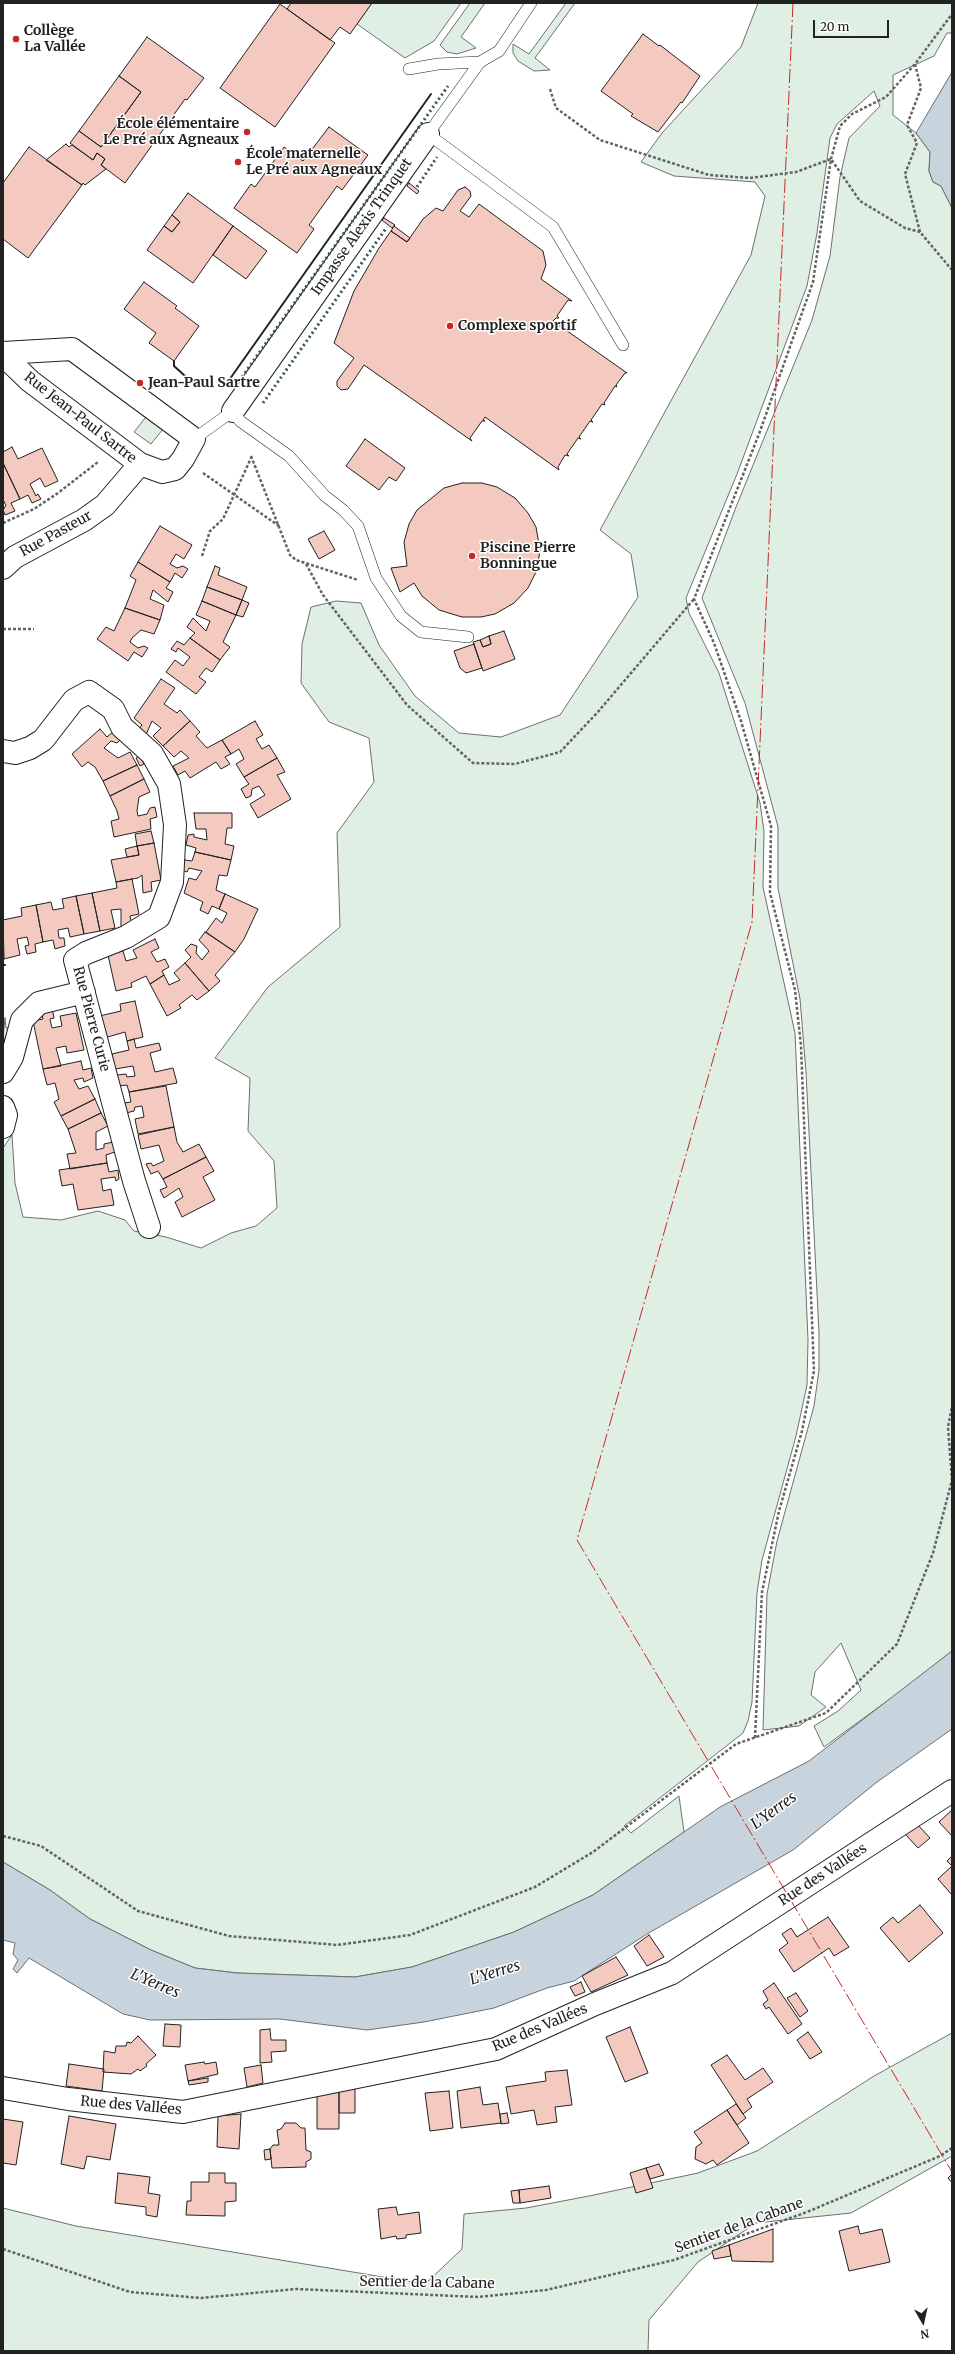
<!DOCTYPE html>
<html>
<head>
<meta charset="utf-8">
<style>
  body { margin:0 }
  #map { position:relative; width:955px; height:2354px; overflow:hidden; background:#fff; font-family:Merriweather,serif }
  canvas { display:block }
  .frame { position:absolute; inset:0; border:4px solid #222; pointer-events:none }
  .north { position:absolute; left:903px; top:2302px; width:40px; height:40px; -webkit-text-stroke:3px #fff; paint-order:stroke; rotate:171deg; font-size:11px; font-weight:700; line-height:16px; text-align:center; color:#222 }
  .north::after { content:''; display:block; margin:auto; width:14px; height:18px; background:#222; clip-path:polygon(50% 0,100% 100%,50% 72%,0 100%) }
  .scale { position:absolute; left:813px; top:20px; width:76px; height:18px; box-sizing:border-box; border:2px solid #222; border-top:0; padding-left:5px; font-size:12px; line-height:14px; white-space:nowrap; color:#222; -webkit-text-stroke:3px #fff; paint-order:stroke }
</style>
</head>
<body>
<div id="map">
<canvas width="955" height="2354"></canvas>
<div class="frame"></div>
<div class="north">N</div>
<div class="scale">20 m</div>
</div>
<script>
const ctx = document.querySelector('canvas').getContext('2d');
ctx.lineJoin = 'round';
function fill(path, color) {
  ctx.fillStyle = color;
  ctx.fill(path, 'evenodd');
}
function shape(rows) {
  const path = new Path2D();
  for (const r of rows) {
    path.moveTo(r[0], r[1]);
    for (let i = 2; i < r.length; i += 2) path.lineTo(r[i], r[i + 1]);
  }
  return path;
}
function trace(path, color, width, dash) {
  ctx.strokeStyle = color;
  ctx.lineWidth = width;
  ctx.lineCap = dash ? 'butt' : 'round';
  ctx.setLineDash(dash || []);
  ctx.stroke(path);
}
function drawText(font, color, halo, rows, align = 'center') {
  ctx.font = font + ' Merriweather,serif';
  ctx.lineWidth = 3;
  ctx.setLineDash([]);
  ctx.textBaseline = 'middle';
  ctx.strokeStyle = halo;
  ctx.fillStyle = color;
  for (const [text, x, y, turn = 0] of rows) {
    ctx.save();
    ctx.translate(x, y);
    ctx.rotate((+turn || 0) * Math.PI / 180);
    ctx.textAlign = isNaN(turn) ? turn : align;
    if (halo) ctx.strokeText(text, 0, 0);
    ctx.fillText(text, 0, 0);
    ctx.restore();
  }
}
const green = shape([
  [372,3,461,3,434,41,405,58,357,24,372,3],
  [470,3,485,3,461,37,476,48,457,54,447,52,440,45,470,3],
  [566,3,575,3,535,58,550,70,534,71,518,61,513,53,513,44,529,54,566,3],
  [758,3,952,3,952,33,947,33,934,56,893,75,893,115,916,133,930,152,929,171,933,182,941,186,952,208,952,1651,905,1688,824,1747,814,1726,838,1711,861,1690,841,1643,815,1672,811,1695,826,1707,799,1726,763,1730,767,1594,777,1541,814,1406,819,1370,819,1333,806,1072,800,999,778,888,778,827,745,703,702,598,736,507,812,320,830,256,840,177,849,138,880,106,874,91,837,124,830,138,817,233,807,286,737,474,686,598,689,613,719,673,760,803,764,831,763,887,795,1033,808,1340,807,1385,796,1436,762,1560,757,1593,752,1702,748,1721,743,1733,624,1826,631,1833,679,1796,684,1832,593,1895,514,1932,412,1967,355,1977,237,1973,195,1968,151,1950,90,1919,50,1890,3,1862,3,1148,12,1135,15,1183,23,1217,61,1220,98,1211,125,1220,134,1231,166,1237,201,1248,231,1233,256,1226,277,1208,274,1161,248,1131,250,1078,215,1058,268,987,340,927,337,833,374,782,369,738,329,722,301,683,302,644,311,607,336,601,361,603,379,645,415,696,459,733,501,737,560,715,638,597,631,554,600,530,751,255,765,196,755,182,674,176,641,162,662,133,741,47,758,3],
  [146,417,163,429,151,444,134,432,146,417],
  [5,1018,6,1028,13,1027,10,1040,3,1038,5,1018],
  [952,2033,952,2156,851,2213,756,2223,698,2262,649,2320,648,2351,3,2351,3,2208,76,2226,425,2284,462,2249,464,2214,526,2208,589,2196,698,2173,757,2151,874,2076,952,2033]
]);
fill(green, '#e0efe3');
trace(green, '#6f6f6f', 1);
const water = shape([
  [952,72,952,208,941,186,933,182,929,171,930,152,916,133,952,72],
  [952,1651,952,1729,877,1782,793,1850,647,1934,574,1981,547,1988,494,2008,424,2022,367,2030,280,2019,150,2020,123,2014,29,1958,17,1973,13,1969,18,1960,13,1954,15,1943,3,1940,3,1862,50,1890,90,1919,151,1950,195,1968,237,1973,355,1977,412,1967,514,1932,593,1895,720,1807,809,1761,952,1651]
]);
fill(water, '#c7d3dd');
trace(water, '#6f6f6f', 1);
const building = shape([
  [291,3,372,3,350,34,340,27,330,40,287,9,291,3],
  [280,4,335,43,275,127,220,88,280,4],
  [643,34,659,46,660,45,700,76,682,103,681,102,658,132,631,116,633,114,601,91,643,34],
  [147,37,204,78,187,100,185,99,125,183,101,165,105,159,97,153,93,160,70,143,79,131,101,147,141,92,119,76,147,37],
  [119,76,141,92,101,147,79,131,119,76],
  [329,127,368,155,342,190,337,186,309,225,314,229,297,253,234,208,251,184,255,187,284,147,303,161,329,127],
  [66,144,69,147,72,145,93,160,97,153,105,159,101,165,106,169,85,185,83,183,82,185,46,160,66,144],
  [29,147,82,185,28,258,3,239,3,183,29,147],
  [409,183,419,191,417,194,407,186,409,183],
  [465,187,470,191,471,196,460,211,469,217,479,204,543,251,546,265,541,279,572,301,568,300,557,316,559,318,556,318,553,321,627,373,625,373,616,385,617,387,615,386,604,403,605,405,602,404,591,420,593,422,590,421,579,437,581,439,578,438,567,454,569,456,565,455,558,467,559,470,485,417,483,420,485,421,482,421,470,438,472,441,364,365,348,389,341,390,337,386,337,381,354,358,334,343,354,291,379,248,391,231,407,242,423,219,436,208,443,211,458,190,465,187],
  [188,193,233,226,193,283,147,250,164,226,172,232,180,222,172,215,188,193],
  [172,215,180,222,172,232,164,226,172,215],
  [384,218,395,225,392,228,382,220,384,218],
  [233,226,267,251,246,279,213,255,233,226],
  [394,226,410,238,407,242,391,231,394,226],
  [144,282,177,306,175,308,199,326,174,361,149,343,156,333,124,309,144,282],
  [365,439,405,468,396,481,389,477,379,490,346,466,365,439],
  [12,447,18,459,42,448,58,481,45,487,40,478,30,484,36,496,38,494,41,499,32,503,28,495,20,499,3,463,3,452,12,447],
  [3,463,20,499,11,503,15,511,5,515,3,510,6,505,3,500,3,463],
  [462,483,482,483,497,487,515,498,528,513,536,527,540,550,537,570,528,588,514,603,495,614,481,617,462,617,439,610,422,596,414,583,400,592,391,568,407,566,404,542,409,524,417,510,444,488,462,483],
  [160,526,192,545,184,559,176,554,170,564,177,568,183,566,188,569,182,578,175,573,170,582,138,562,160,526],
  [324,531,335,550,319,559,308,539,324,531],
  [138,562,170,582,166,588,173,592,168,602,153,590,150,599,164,605,160,620,125,608,136,580,130,576,138,562],
  [215,566,220,568,218,575,247,587,242,600,207,587,215,566],
  [207,587,242,600,236,615,202,601,207,587],
  [242,600,249,603,243,617,236,615,242,600],
  [202,601,236,615,223,642,230,647,220,660,190,638,195,633,187,627,193,618,206,631,210,621,196,615,202,601],
  [125,608,160,620,154,634,141,630,132,638,130,642,138,648,144,646,148,648,142,657,134,652,128,661,97,639,106,627,114,631,125,608],
  [504,631,515,659,483,671,473,642,480,640,483,647,491,644,489,636,504,631],
  [489,636,491,644,483,647,480,640,489,636],
  [190,638,220,660,212,672,206,668,199,677,206,682,196,694,166,672,175,660,183,666,190,657,178,648,176,652,171,649,177,641,184,645,190,638],
  [474,644,482,668,466,673,460,668,454,651,474,644],
  [161,679,175,688,164,704,177,713,180,710,190,721,163,746,153,736,161,728,152,721,145,737,137,731,142,725,134,718,161,679],
  [190,721,200,732,196,736,207,748,222,740,231,754,225,757,230,764,221,769,216,762,190,778,185,771,178,775,173,766,189,758,181,751,174,757,163,746,190,721],
  [255,721,263,735,256,739,262,749,269,745,277,758,244,777,236,764,244,759,239,749,231,754,222,740,255,721],
  [100,729,107,737,113,732,121,739,117,743,111,741,104,748,118,758,130,752,137,765,103,781,95,767,88,762,82,767,72,754,100,729],
  [140,756,144,764,140,766,136,758,140,756],
  [277,758,285,772,277,775,291,799,258,818,250,804,265,795,259,786,252,789,251,796,246,798,241,789,249,784,244,777,277,758],
  [137,765,144,779,110,796,103,781,137,765],
  [144,779,150,792,139,797,137,811,138,816,147,814,150,808,155,807,157,817,150,819,151,829,114,837,111,821,119,819,117,811,110,796,144,779],
  [194,813,232,813,232,828,227,828,225,844,234,846,231,860,195,852,196,848,186,845,188,835,194,834,194,837,207,840,206,829,196,829,194,813],
  [151,831,154,843,137,846,135,834,151,831],
  [154,843,161,880,151,882,152,891,143,893,142,875,138,878,116,882,111,860,139,855,137,846,154,843],
  [137,846,139,855,127,857,125,849,137,846],
  [195,852,231,860,227,876,219,875,216,890,225,894,219,909,212,906,208,914,200,910,203,902,184,893,189,878,196,880,202,871,189,868,187,872,182,870,185,860,192,861,195,852],
  [132,879,139,914,130,916,132,925,121,927,121,909,111,910,115,928,100,931,92,893,117,888,116,882,132,879],
  [92,893,100,931,84,934,76,896,92,893],
  [225,894,258,909,244,939,235,952,206,932,216,918,222,923,227,913,219,909,225,894],
  [76,896,84,934,70,937,68,928,58,930,59,938,64,938,65,946,55,949,53,940,43,942,36,905,51,902,53,910,64,908,62,899,76,896],
  [36,905,43,942,35,944,36,952,27,954,25,946,29,945,27,937,17,939,20,955,4,959,3,920,22,916,21,908,36,905],
  [205,932,235,952,215,975,220,981,209,991,185,963,191,957,185,950,191,944,197,946,196,953,202,960,209,951,199,940,205,932],
  [155,939,159,948,151,952,157,962,165,959,169,967,162,971,164,975,150,984,146,976,131,983,132,987,116,991,108,955,123,951,126,961,137,958,133,950,155,939],
  [185,963,209,991,197,1000,192,995,179,1005,181,1008,167,1016,150,984,164,975,169,985,180,980,174,973,185,963],
  [135,1001,143,1037,127,1041,125,1032,101,1039,95,1017,121,1011,120,1004,135,1001],
  [52,1008,54,1018,50,1019,52,1028,62,1026,60,1016,76,1013,84,1050,67,1053,66,1046,56,1048,61,1066,43,1069,33,1021,43,1019,41,1010,52,1008],
  [134,1039,136,1048,159,1043,161,1050,150,1053,155,1072,173,1068,177,1083,129,1092,127,1085,119,1086,117,1075,126,1074,127,1077,135,1076,133,1066,115,1069,112,1054,129,1050,127,1041,134,1039],
  [81,1061,83,1070,91,1068,93,1078,84,1082,83,1078,74,1080,79,1089,88,1086,95,1099,61,1116,54,1102,59,1099,55,1083,47,1085,43,1069,81,1061],
  [166,1086,174,1127,138,1134,135,1119,144,1117,142,1106,135,1107,134,1111,126,1113,124,1103,131,1102,129,1092,166,1086],
  [95,1099,101,1113,68,1129,61,1116,95,1099],
  [101,1113,108,1126,96,1132,96,1150,104,1148,104,1144,113,1142,115,1152,106,1155,107,1163,70,1169,67,1154,76,1153,68,1129,101,1113],
  [174,1127,177,1142,183,1152,199,1144,206,1157,163,1179,158,1171,151,1174,146,1164,151,1163,153,1166,164,1161,159,1145,141,1149,138,1135,174,1127],
  [206,1157,214,1171,203,1177,215,1200,182,1217,175,1202,183,1197,179,1188,164,1198,160,1190,167,1187,163,1179,206,1157],
  [107,1163,109,1172,118,1170,119,1179,116,1181,115,1177,101,1179,103,1191,111,1189,114,1205,78,1210,73,1184,62,1186,59,1170,107,1163],
  [952,1810,952,1836,939,1822,952,1810],
  [918,1825,930,1838,918,1848,905,1834,918,1825],
  [952,1856,952,1866,947,1861,952,1856],
  [952,1866,952,1895,938,1879,952,1866],
  [920,1905,943,1933,909,1962,880,1928,893,1917,898,1923,920,1905],
  [828,1917,849,1947,834,1956,829,1948,794,1972,779,1950,788,1943,782,1934,791,1928,797,1937,828,1917],
  [649,1935,664,1957,647,1966,634,1946,649,1935],
  [616,1957,628,1975,591,1992,582,1976,616,1957],
  [581,1982,585,1992,575,1996,570,1987,581,1982],
  [774,1983,802,2024,788,2034,769,2007,766,2009,763,2004,768,2000,763,1991,774,1983],
  [796,1993,808,2011,800,2017,787,1998,796,1993],
  [165,2024,181,2025,180,2047,163,2046,165,2024],
  [630,2027,648,2073,625,2082,606,2037,630,2027],
  [270,2029,271,2040,286,2040,286,2051,271,2052,272,2062,260,2063,260,2030,270,2029],
  [808,2032,822,2052,810,2059,797,2040,808,2032],
  [138,2036,156,2055,146,2064,147,2066,140,2071,138,2069,131,2074,103,2072,104,2051,115,2053,116,2046,126,2046,127,2042,131,2043,138,2036],
  [727,2055,745,2080,763,2068,773,2082,747,2099,752,2107,743,2114,711,2065,727,2055],
  [204,2062,205,2064,216,2062,218,2074,188,2081,185,2065,204,2062],
  [69,2064,104,2069,102,2091,66,2086,69,2064],
  [261,2065,263,2083,247,2087,244,2068,261,2065],
  [567,2070,572,2105,555,2107,557,2122,537,2125,534,2110,511,2114,506,2087,546,2081,545,2072,567,2070],
  [208,2078,208,2082,189,2085,188,2081,208,2078],
  [355,2087,355,2113,339,2113,339,2090,355,2087],
  [480,2087,483,2105,498,2103,501,2123,461,2128,457,2091,480,2087],
  [339,2090,339,2129,317,2129,317,2095,339,2090],
  [449,2091,453,2128,430,2131,425,2093,449,2091],
  [736,2104,746,2118,737,2125,727,2110,736,2104],
  [727,2110,749,2143,717,2165,713,2160,706,2164,695,2159,696,2147,702,2143,694,2132,727,2110],
  [507,2113,509,2123,501,2124,500,2114,507,2113],
  [241,2114,239,2149,217,2147,218,2116,241,2114],
  [69,2116,116,2124,110,2160,87,2156,84,2169,61,2164,69,2116],
  [3,2119,23,2122,16,2165,3,2163,3,2119],
  [285,2123,296,2123,301,2128,305,2128,306,2150,311,2152,311,2159,306,2162,306,2167,272,2168,270,2149,273,2145,279,2145,277,2130,281,2129,285,2123],
  [270,2149,271,2159,265,2160,264,2150,270,2149],
  [659,2164,664,2175,650,2179,646,2168,659,2164],
  [646,2168,653,2188,636,2193,630,2173,646,2168],
  [118,2173,150,2177,148,2193,160,2195,157,2217,146,2215,146,2207,115,2203,118,2173],
  [209,2173,225,2173,225,2183,236,2183,236,2201,225,2202,225,2216,186,2215,187,2201,191,2201,191,2182,209,2182,209,2173],
  [952,2174,952,2183,948,2178,952,2174],
  [549,2186,551,2198,520,2203,519,2190,549,2186],
  [519,2190,520,2203,513,2203,511,2191,519,2190],
  [396,2207,398,2215,419,2212,421,2233,406,2235,406,2238,397,2239,396,2236,381,2239,378,2209,396,2207],
  [858,2226,860,2234,882,2229,890,2262,849,2271,839,2231,858,2226],
  [773,2229,773,2262,732,2261,729,2245,773,2229],
  [729,2245,731,2256,714,2259,712,2251,729,2245]
]);
fill(building, '#f3c9c0');
trace(building, '#222', 1);
const lane = shape([
  [531,3,499,51,480,62,428,134,553,227,623,345],
  [409,69,438,64,480,62],
  [194,439,233,411,240,421,289,456,325,496,343,510,358,526,376,578,401,616,421,632,468,637]
]);
const street = shape([
  [3,353,72,349,194,439,183,459,175,469,162,472,140,464,30,381,3,355],
  [233,411,428,134],
  [3,568,15,557,84,520,105,505,140,464],
  [3,751,15,753,30,748,43,740,74,700,89,692,113,709,122,727,152,754,169,784,175,825,172,882,159,917,126,937,86,953,75,960,134,1181,149,1227],
  [3,1072,12,1057,22,1020,39,1003,84,992],
  [3,1107,6,1115,3,1127],
  [3,2088,68,2099,183,2112,496,2049,595,2004,672,1973,952,1791]
]);
trace(lane, '#222', 12);
trace(street, '#222', 24);
trace(shape([
  [915,64,921,88,907,125,917,143,905,174,920,232,952,270],
  [550,89,556,108,600,140,709,175,750,178,796,172,831,159,860,201,905,228,920,232],
  [251,456,290,555,296,560,358,580],
  [203,473,279,526],
  [3,523,34,509,58,493,98,462],
  [202,556,210,531,223,519,252,456],
  [306,564,323,595,407,705,473,763,515,764,560,752,597,713,694,599],
  [3,629,34,629],
  [755,1738,762,1592,779,1511,802,1431,814,1371,801,1046,795,990,770,893,771,826,741,721,714,643,694,599,759,434,813,282,831,159,840,126,852,114,886,97,915,64,952,14],
  [3,1836,41,1846,138,1911,229,1936,337,1945,410,1935,535,1887,593,1852,736,1744,826,1713,897,1644,933,1553,952,1480,948,1427,952,1407],
  [3,2249,130,2292,201,2298,296,2289,478,2297,546,2290,674,2260,807,2212,940,2156,952,2148]
]), '#646464', 2.5, [3, 2]);
trace(lane, '#fff', 11);
trace(street, '#fff', 22);
trace(shape([
  [417,187,437,157],
  [242,377,448,86],
  [263,403,387,227]
]), '#2f5e38', 3, [2, 3]);
trace(shape([
  [174,361,174,366,195,385],
  [227,383,431,94],
  [3,965,5,965]
]), '#222', 2);
trace(shape([
  [793,3,752,922,577,1540,952,2172]
]), '#c62828', 1, [14, 3, 2, 3]);
for (const [x, y, r, color] of [
  [16,39,4,"#c62828"],
  [247,132,4,"#c62828"],
  [238,162,4,"#c62828"],
  [450,326,4,"#c62828"],
  [140,383,4,"#c62828"],
  [472,556,4,"#c62828"]
]) {
  const dot = new Path2D();
  dot.arc(x, y, r, 0, 2 * Math.PI);
  ctx.fillStyle = color;
  ctx.fill(dot);
  trace(dot, '#fff', 1.5);
}
drawText('bold 14px', '#222', '#fff', [
  ["Collège",24,31],
  ["La Vallée",24,47],
  ["École élémentaire",239,124,"right"],
  ["Le Pré aux Agneaux",239,140,"right"],
  ["École maternelle",246,154],
  ["Le Pré aux Agneaux",246,170],
  ["Complexe sportif",458,326],
  ["Jean-Paul Sartre",148,383],
  ["Piscine Pierre",480,548],
  ["Bonningue",480,564]
], 'left');
drawText('14px', '#222', '#fff', [
  ["Impasse Alexis Trinquet",362,227,-55],
  ["Rue Jean-Paul Sartre",80,418,38],
  ["Rue Pasteur",56,534,-29],
  ["Rue Pierre Curie",91,1019,75],
  ["Rue des Vallées",823,1875,-33],
  ["Rue des Vallées",540,2028,-23],
  ["Rue des Vallées",131,2106,5],
  ["Sentier de la Cabane",739,2226,-20],
  ["Sentier de la Cabane",427,2283,1]
]);
drawText('italic 15px', '#222', '#fff', [
  ["L'Yerres",774,1811,-36],
  ["L'Yerres",495,1973,-17],
  ["L'Yerres",155,1984,23]
]);
</script>
</body>
</html>
